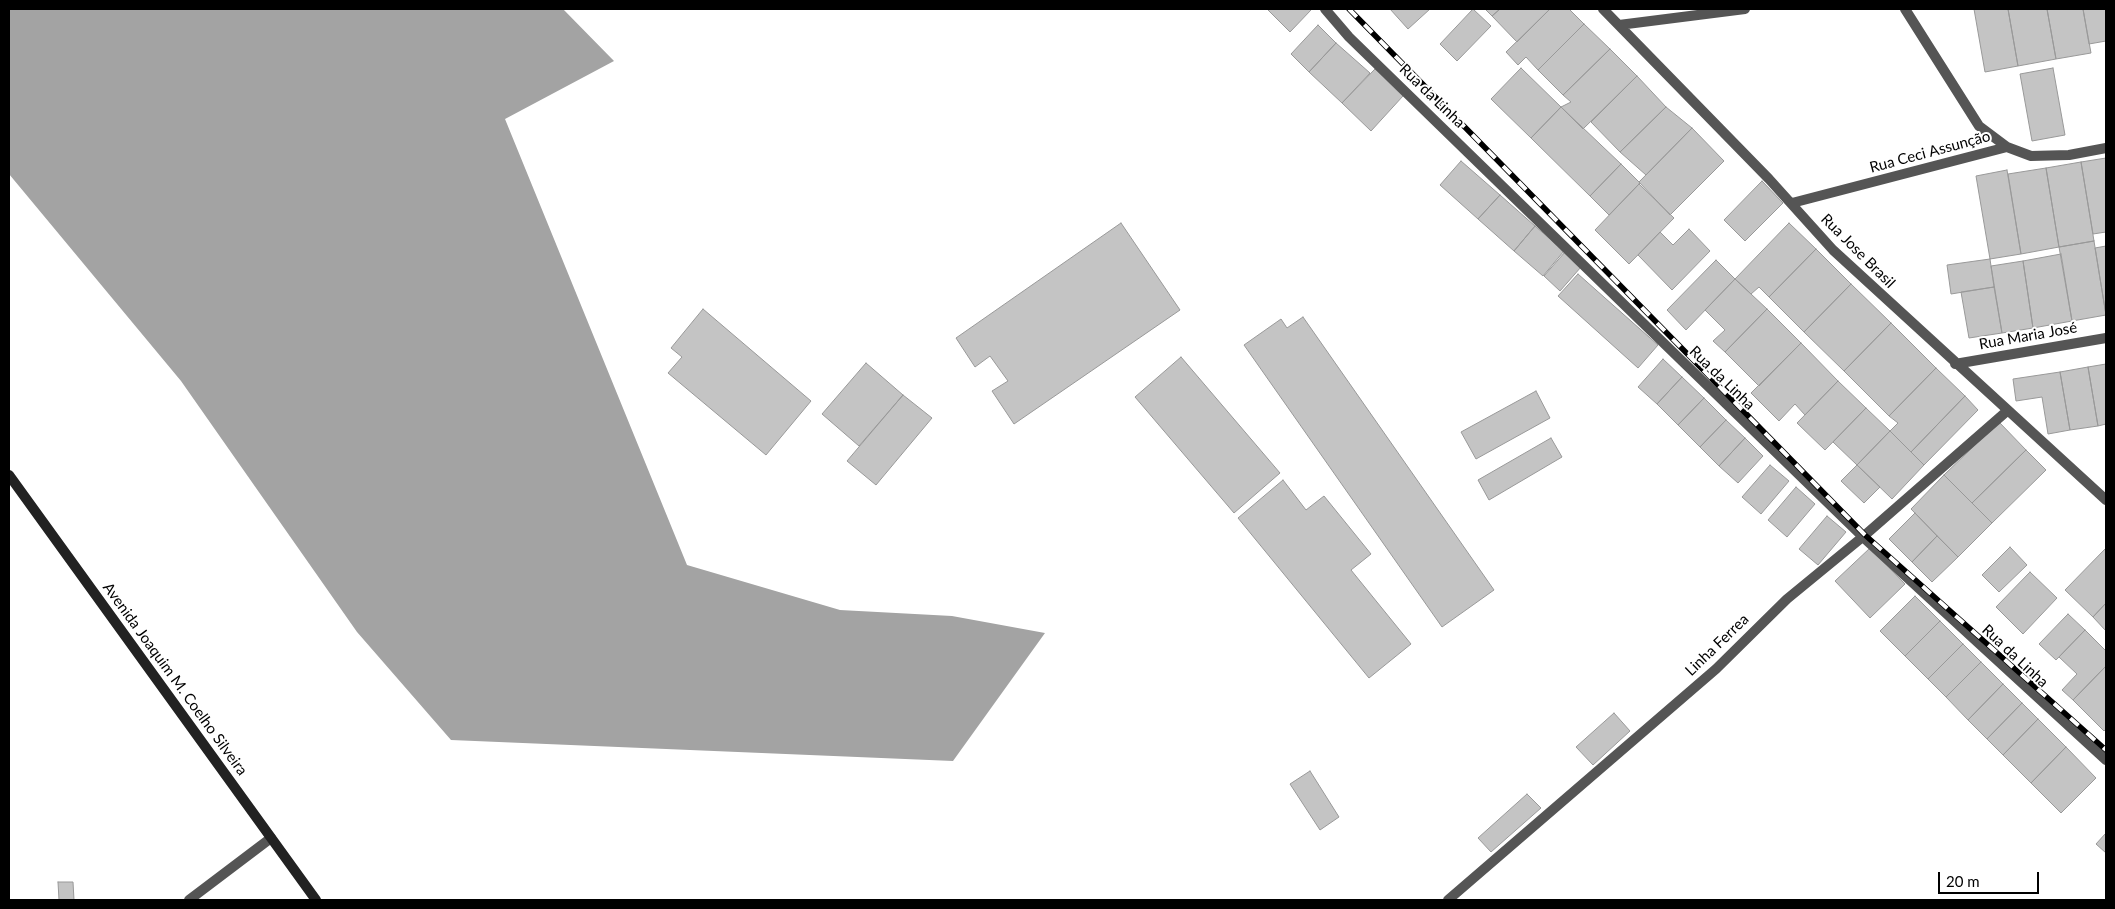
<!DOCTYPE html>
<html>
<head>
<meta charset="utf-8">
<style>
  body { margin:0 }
  #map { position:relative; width:2115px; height:909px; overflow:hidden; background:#fff; font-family:Lato,sans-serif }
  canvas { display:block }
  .frame { position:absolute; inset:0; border:10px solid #000; pointer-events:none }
  .scale { position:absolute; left:1938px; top:872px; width:101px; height:22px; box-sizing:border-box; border:2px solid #000; border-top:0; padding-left:6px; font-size:15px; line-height:18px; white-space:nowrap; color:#000; -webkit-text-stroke:4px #fff; paint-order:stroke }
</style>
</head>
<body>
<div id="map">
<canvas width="2115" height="909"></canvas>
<div class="frame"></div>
<div class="scale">20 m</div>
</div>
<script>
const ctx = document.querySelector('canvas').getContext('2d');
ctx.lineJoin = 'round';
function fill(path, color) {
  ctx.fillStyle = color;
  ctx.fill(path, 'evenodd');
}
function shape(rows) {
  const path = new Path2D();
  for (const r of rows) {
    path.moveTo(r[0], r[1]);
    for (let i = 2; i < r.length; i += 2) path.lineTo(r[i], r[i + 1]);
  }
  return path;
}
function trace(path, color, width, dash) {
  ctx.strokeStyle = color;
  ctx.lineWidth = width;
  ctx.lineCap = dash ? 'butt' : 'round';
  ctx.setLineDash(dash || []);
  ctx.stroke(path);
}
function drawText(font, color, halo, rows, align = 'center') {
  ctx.font = font + ' Lato,sans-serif';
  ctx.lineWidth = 4;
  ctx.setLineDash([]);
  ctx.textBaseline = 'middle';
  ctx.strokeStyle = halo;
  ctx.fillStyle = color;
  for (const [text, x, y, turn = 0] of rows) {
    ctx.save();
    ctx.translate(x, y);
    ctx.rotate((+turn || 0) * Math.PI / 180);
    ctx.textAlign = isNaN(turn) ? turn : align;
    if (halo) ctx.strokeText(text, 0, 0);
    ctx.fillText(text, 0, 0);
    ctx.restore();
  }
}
fill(shape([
  [9,9,563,9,614,61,505,119,687,565,840,610,952,616,1045,633,953,761,451,740,357,632,181,381,9,174]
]), '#a3a3a3');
const building = shape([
  [1267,9,1310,9,1311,10,1290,32,1267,9],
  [1390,9,1430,9,1408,29,1390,9],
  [1473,9,1491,26,1457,61,1440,44,1473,9],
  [1485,9,1500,9,1492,16,1485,9],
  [1500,9,1550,9,1517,42,1492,16,1500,9],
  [1550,9,1569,9,1584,24,1538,70,1526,57,1518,65,1506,52,1550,9],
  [1974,9,2008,9,2018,66,1985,72,1974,9],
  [2008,9,2047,9,2056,59,2018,66,2008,9],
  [2047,9,2083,9,2091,53,2056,59,2047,9],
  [2083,9,2106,9,2106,41,2089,44,2083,9],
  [1584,24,1610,49,1563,95,1538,70,1584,24],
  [1318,25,1336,43,1309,72,1291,54,1318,25],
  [1336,43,1370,73,1342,103,1309,72,1336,43],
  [1610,49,1637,76,1583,129,1561,107,1571,102,1563,95,1610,49],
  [1521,68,1561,107,1531,138,1491,99,1521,68],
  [2053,68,2065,135,2032,141,2020,74,2053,68],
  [1375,69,1403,96,1371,131,1342,103,1375,69],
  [1637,76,1666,107,1620,152,1591,122,1637,76],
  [1561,107,1621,164,1590,196,1531,138,1561,107],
  [1666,107,1692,128,1646,175,1620,152,1666,107],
  [1692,128,1724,161,1670,215,1639,182,1692,128],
  [2106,158,2106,232,2093,234,2081,162,2106,158],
  [1461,161,1500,195,1478,219,1440,185,1461,161],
  [2081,162,2094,241,2059,247,2046,168,2081,162],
  [1621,164,1640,183,1609,215,1590,196,1621,164],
  [2046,168,2059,247,2021,254,2008,174,2046,168],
  [2007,170,2021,254,1990,259,1976,176,2007,170],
  [1762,181,1783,203,1745,241,1724,220,1762,181],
  [1639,184,1674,218,1629,264,1595,230,1639,184],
  [1500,195,1535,226,1514,251,1478,219,1500,195],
  [1121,223,1180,310,1014,424,992,391,1008,381,990,356,975,367,956,338,1121,223],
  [1789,223,1816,249,1769,297,1759,287,1751,294,1735,279,1789,223],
  [1535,226,1564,251,1543,276,1514,251,1535,226],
  [1689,229,1710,251,1672,290,1638,255,1660,232,1673,245,1689,229],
  [2094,241,2106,315,2072,321,2059,247,2094,241],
  [2106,246,2106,315,2095,248,2106,246],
  [1816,249,1851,284,1804,332,1769,297,1816,249],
  [1565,252,1581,267,1560,291,1544,276,1565,252],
  [2061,254,2072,321,2033,328,2023,261,2061,254],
  [1990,259,1994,287,1951,294,1947,265,1990,259],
  [1716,260,1735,279,1686,330,1667,310,1716,260],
  [2023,261,2033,328,2002,333,1991,266,2023,261],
  [1578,274,1658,345,1638,368,1558,296,1578,274],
  [1735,279,1767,309,1725,352,1713,341,1725,330,1705,310,1735,279],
  [1851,284,1891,323,1844,371,1804,332,1851,284],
  [1994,287,2002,333,1969,338,1961,292,1994,287],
  [703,309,811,401,766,455,668,373,682,357,671,348,703,309],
  [1767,309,1801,343,1759,386,1725,352,1767,309],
  [1303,317,1494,590,1442,627,1244,345,1281,319,1287,328,1303,317],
  [1891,323,1936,368,1889,416,1844,371,1891,323],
  [1801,343,1838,381,1805,415,1795,404,1779,421,1751,393,1801,343],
  [1181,357,1280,473,1234,513,1135,397,1181,357],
  [1663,359,1682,377,1657,404,1638,387,1663,359],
  [866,363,903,395,859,446,822,414,866,363],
  [2106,364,2106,424,2098,426,2088,367,2106,364],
  [2088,367,2098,426,2070,430,2060,372,2088,367],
  [1936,368,1965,396,1911,452,1890,431,1898,423,1889,416,1936,368],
  [2060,372,2070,430,2048,434,2042,397,2016,401,2013,379,2060,372],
  [1682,377,1704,398,1678,425,1657,404,1682,377],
  [1838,381,1866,408,1825,450,1797,423,1838,381],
  [1536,391,1550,418,1476,459,1461,432,1536,391],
  [903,395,932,418,876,485,847,461,903,395],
  [1965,396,1978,410,1924,465,1911,452,1965,396],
  [1704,398,1726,420,1700,447,1678,425,1704,398],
  [1866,408,1890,431,1857,465,1833,442,1866,408],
  [1726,420,1745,438,1719,466,1700,447,1726,420],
  [1999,422,2026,450,1972,503,1944,475,1999,422],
  [1890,431,1924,465,1892,499,1857,465,1890,431],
  [1551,438,1562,457,1489,500,1478,480,1551,438],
  [1745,438,1763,456,1738,483,1719,466,1745,438],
  [2026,450,2046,470,1992,523,1972,503,2026,450],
  [1770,465,1789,481,1761,514,1742,497,1770,465],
  [1857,465,1880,487,1864,503,1841,481,1857,465],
  [1944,475,1992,523,1958,557,1911,509,1944,475],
  [1283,480,1306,510,1324,496,1371,554,1351,570,1411,644,1369,678,1238,518,1283,480],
  [1796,487,1815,504,1787,537,1768,520,1796,487],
  [1915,513,1937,536,1912,562,1889,539,1915,513],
  [1827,516,1846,532,1818,565,1799,549,1827,516],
  [1937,536,1958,557,1932,582,1912,562,1937,536],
  [2010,547,2027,565,1999,592,1982,575,2010,547],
  [1870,548,1905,584,1870,618,1835,581,1870,548],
  [2106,548,2106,603,2093,617,2065,590,2106,548],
  [2030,572,2057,598,2023,634,1996,607,2030,572],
  [1915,596,1940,621,1905,656,1880,631,1915,596],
  [2106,603,2106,631,2093,617,2106,603],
  [2068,614,2085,630,2056,660,2039,644,2068,614],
  [1940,621,1963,644,1928,679,1905,656,1940,621],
  [2085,630,2106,651,2106,666,2073,700,2062,690,2077,674,2059,657,2085,630],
  [1963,644,1981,662,1946,697,1928,679,1963,644],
  [1981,662,2003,684,1968,720,1946,697,1981,662],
  [2106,666,2106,729,2104,731,2073,700,2106,666],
  [2003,684,2022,703,1987,739,1968,720,2003,684],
  [2022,703,2038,719,2003,755,1987,739,2022,703],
  [1614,713,1630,731,1593,765,1576,747,1614,713],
  [2038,719,2066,747,2031,783,2003,755,2038,719],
  [2066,747,2096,778,2061,813,2031,783,2066,747],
  [1310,771,1339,817,1320,830,1290,784,1310,771],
  [1527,794,1541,808,1491,852,1478,838,1527,794],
  [2106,833,2106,853,2096,844,2106,833],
  [58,882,73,882,74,900,59,900,58,882]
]);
fill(building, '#c4c4c4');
trace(building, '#999', 1);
trace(shape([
  [1325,9,1349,37,1863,537,2106,760],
  [1603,9,1769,179,1833,250,2106,500],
  [1905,9,1979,126,2007,147],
  [1619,25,1745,9],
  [1792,203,2007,147,2031,156,2069,155,2106,148],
  [1955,364,2106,338],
  [189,900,271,838],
  [1448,900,1716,669,1787,599,1865,535,2007,411]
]), '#555', 10);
trace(shape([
  [9,475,316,900]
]), '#222', 10);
const rail = shape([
  [1349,9,1865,535,2106,750]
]);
trace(rail, '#000', 5.5);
trace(rail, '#fff', 4, [11]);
drawText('15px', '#000', '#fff', [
  ["Rua da Linha",1432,96,44],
  ["Rua Ceci Assunção",1930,152,-15],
  ["Rua Jose Brasil",1858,251,45],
  ["Rua Maria José",2028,336,-10],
  ["Rua da Linha",1722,378,44],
  ["Linha Ferrea",1717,645,-44],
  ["Rua da Linha",2015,656,43],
  ["Avenida Joaquim M. Coelho Silveira",175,679,54]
]);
</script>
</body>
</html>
